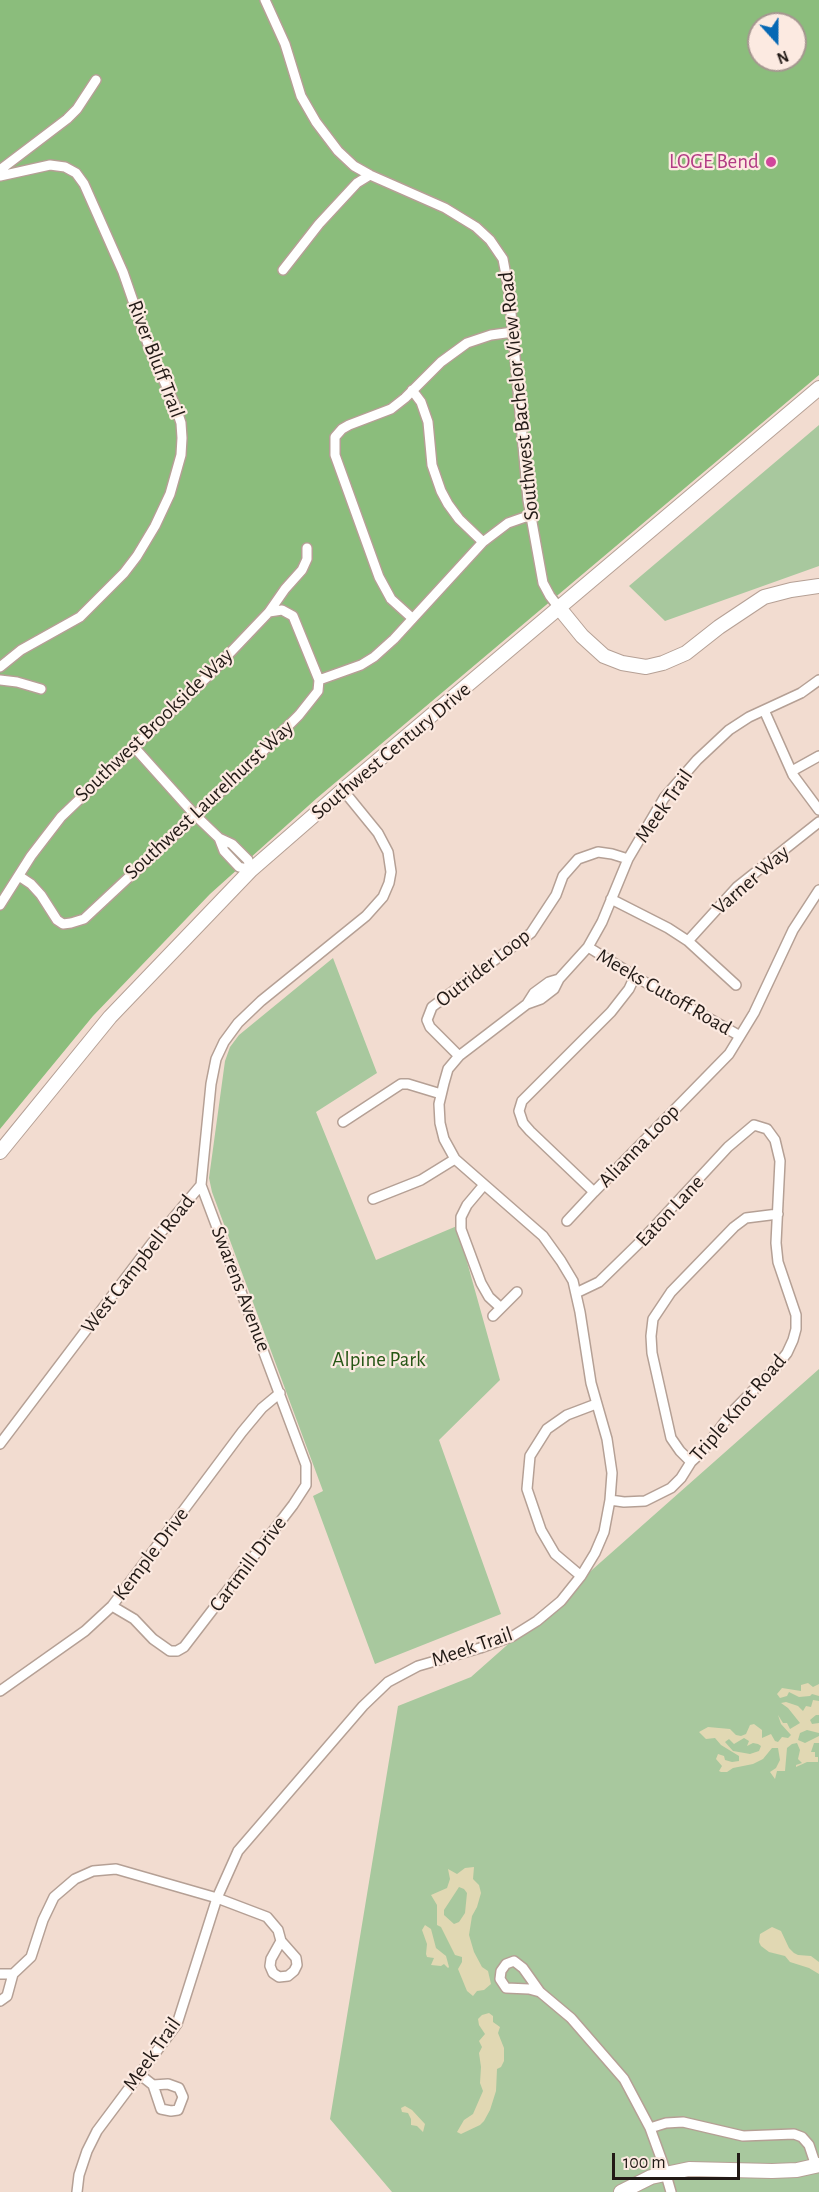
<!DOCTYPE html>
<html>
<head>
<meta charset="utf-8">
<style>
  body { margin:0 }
  #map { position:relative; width:819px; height:2192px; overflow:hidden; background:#f2dcd0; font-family:"Alegreya Sans",sans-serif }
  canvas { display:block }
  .north { position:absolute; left:747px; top:12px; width:60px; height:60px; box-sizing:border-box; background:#fceae1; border:2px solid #a59790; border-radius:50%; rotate:159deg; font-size:16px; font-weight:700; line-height:24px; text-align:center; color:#221a16 }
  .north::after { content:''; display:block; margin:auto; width:21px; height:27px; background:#0668b4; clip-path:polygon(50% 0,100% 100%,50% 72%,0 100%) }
  .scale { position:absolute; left:612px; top:2153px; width:128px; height:27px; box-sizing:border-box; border:3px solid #221a16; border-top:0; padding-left:8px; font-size:18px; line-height:21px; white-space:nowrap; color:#221a16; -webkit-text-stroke:4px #fceae1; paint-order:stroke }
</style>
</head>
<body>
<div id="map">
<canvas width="819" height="2192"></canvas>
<div class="north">N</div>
<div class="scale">100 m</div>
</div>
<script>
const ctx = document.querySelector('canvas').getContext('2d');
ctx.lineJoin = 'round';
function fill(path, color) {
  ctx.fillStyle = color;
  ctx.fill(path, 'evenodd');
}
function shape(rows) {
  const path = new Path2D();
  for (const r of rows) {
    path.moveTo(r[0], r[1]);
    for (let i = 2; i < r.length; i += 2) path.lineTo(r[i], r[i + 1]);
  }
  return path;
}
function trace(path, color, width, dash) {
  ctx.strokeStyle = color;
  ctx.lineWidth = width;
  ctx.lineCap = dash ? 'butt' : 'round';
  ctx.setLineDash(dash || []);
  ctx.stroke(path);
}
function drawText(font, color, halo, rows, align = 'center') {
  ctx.font = font + ' "Alegreya Sans",sans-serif';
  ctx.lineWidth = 4.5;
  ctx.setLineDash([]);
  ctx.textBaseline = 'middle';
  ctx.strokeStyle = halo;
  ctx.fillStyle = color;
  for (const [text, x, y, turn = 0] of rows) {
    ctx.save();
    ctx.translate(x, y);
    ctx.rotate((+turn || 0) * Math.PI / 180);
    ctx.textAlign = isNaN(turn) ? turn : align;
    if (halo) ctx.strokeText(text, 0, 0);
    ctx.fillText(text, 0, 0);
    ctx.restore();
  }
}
fill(shape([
  [819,425,819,566,665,621,629,586],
  [333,958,377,1073,316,1112,376,1260,457,1226,500,1380,439,1440,501,1614,375,1664,313,1496,323,1491,212,1192,209,1178,225,1061,230,1047,239,1035],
  [819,1369,819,2192,392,2192,330,2119,398,1706,471,1677]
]), '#a8c89e');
fill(shape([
  [0,0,819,0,819,375,317,798,210,894,93,1016,0,1129],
  [759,24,795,24,795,60,759,60]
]), '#8bbd7c');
fill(shape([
  [808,1683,813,1687,819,1684,819,1696,812,1694,810,1696,799,1697,789,1692,787,1696,780,1698,777,1694,782,1688,801,1691,801,1685],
  [813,1700,819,1701,819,1715,816,1715,810,1720,812,1724,819,1723,819,1733,807,1730,800,1733,798,1740,805,1743,819,1736,819,1743,814,1743,811,1752,815,1752,815,1757,818,1757,818,1762,807,1762,796,1767,796,1765,802,1763,798,1759,800,1750,797,1743,792,1744,787,1748,785,1771,777,1771,775,1779,770,1772,776,1768,780,1760,778,1748,772,1748,763,1759,753,1764,733,1768,727,1772,721,1772,719,1771,722,1766,716,1759,718,1754,724,1756,725,1760,732,1762,739,1761,739,1756,721,1745,715,1738,706,1739,699,1732,708,1727,730,1729,736,1735,741,1736,746,1734,750,1725,754,1724,762,1730,762,1738,771,1734,775,1741,778,1742,782,1737,788,1738,791,1735,781,1724,778,1715,783,1723,787,1723,790,1729,800,1723,788,1708,781,1703,786,1702,798,1706,803,1711,806,1706,811,1707],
  [744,1738,749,1741,747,1746,753,1743,758,1744,761,1746,759,1751,750,1754,733,1751,725,1742,729,1739,734,1744],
  [474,1867,473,1879,479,1885,481,1893,477,1907,472,1916,469,1935,474,1952,482,1967,488,1971,491,1984,484,1990,477,1991,473,1996,467,1991,458,1969,462,1962,462,1957,455,1955,441,1927,437,1925,437,1905,431,1895,447,1888,450,1879,448,1869,457,1874,465,1868],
  [459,1887,464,1889,467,1893,465,1913,459,1922,454,1924,444,1915,444,1910],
  [425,1925,431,1929,436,1948,446,1956,449,1967,448,1968,444,1964,441,1966,431,1965,434,1958,427,1957,426,1954,427,1944,422,1930],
  [772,1927,781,1931,789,1948,794,1953,798,1955,811,1956,819,1962,819,1974,809,1968,790,1962,785,1956,769,1952,761,1946,759,1942,760,1934],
  [489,2013,493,2016,493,2022,500,2027,498,2033,504,2048,504,2061,501,2067,497,2069,496,2091,490,2110,484,2121,480,2125,461,2134,457,2132,464,2120,473,2114,483,2091,480,2083,481,2067,479,2053,482,2047,479,2041,485,2034,479,2025,478,2019,482,2015],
  [405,2106,412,2110,425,2124,423,2132,417,2126,411,2125,411,2119,408,2113,402,2112,401,2108]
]), '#e1d8b3');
const street = shape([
  [265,0,285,44,301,96,316,122,338,151,354,166,370,175,445,208,476,227,490,240,503,259,509,291,528,500,543,583,550,596,560,609],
  [0,170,67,119,77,109,96,80],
  [0,176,50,165,65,167,76,173,84,184,123,272,150,350,175,405,181,423,182,438,181,455,170,494,155,526,137,556,124,573,80,617,21,650,0,667],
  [283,270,319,224,357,183,370,175],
  [412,390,421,402,428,422,432,465,441,491,448,504,459,519,483,542],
  [412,618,391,599,379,577,335,455,335,437,342,429,349,425,391,409,405,398,441,362,467,343,491,335,513,332],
  [0,680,17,682,41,689],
  [319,680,361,665,374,657,394,639,483,542,508,523,531,515],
  [764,710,793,775,819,810],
  [134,747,195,815,219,838,232,844,248,860,251,870],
  [792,771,819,756],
  [219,838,224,851,239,867,251,870],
  [19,876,31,884,41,895,57,920,63,924,71,923,84,919,245,769,299,715,318,691,319,680,293,616,282,610,269,612],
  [611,899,668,928,688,941,736,985],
  [0,905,31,856,61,817,207,677,269,612,285,589,302,570,307,559,307,548],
  [688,941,737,887,819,822],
  [588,947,648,984,740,1036],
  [635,976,629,989,611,1012,522,1101,519,1111,523,1123,530,1131,594,1192,729,1054,754,1013,793,930,819,890],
  [527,1004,534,993,549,982,559,979],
  [459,1056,430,1027,427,1020,432,1007,531,933,556,895,563,876,578,859,598,852,612,854,628,859],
  [343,1122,401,1084,408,1084,441,1094],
  [483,1186,467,1205,461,1217,461,1229,481,1283,489,1297,501,1308],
  [373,1199,421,1180,455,1159],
  [567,1221,594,1192],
  [576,1293,599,1282,640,1242,728,1147,754,1125,767,1129,775,1140,780,1161,776,1243,778,1262,796,1315,796,1329,793,1340,787,1353,776,1367,732,1412,703,1451,691,1462,681,1478,671,1488,645,1501,624,1502,610,1500],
  [493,1316,517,1292],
  [0,1444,152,1243,201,1185,211,1084,216,1059,224,1042,238,1023,261,1001,366,916,383,897,389,883,391,872,388,852,378,833,343,790],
  [691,1462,680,1451,671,1438,652,1353,651,1336,653,1319,671,1292,734,1227,746,1218,778,1214],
  [581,1576,555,1554,541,1530,527,1489,530,1456,547,1429,567,1415,596,1404],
  [112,1606,134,1619,153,1639,170,1651,177,1651,184,1647,293,1505,306,1485,306,1465,201,1185],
  [0,1691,85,1631,112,1606,242,1432,262,1408,280,1393],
  [0,1974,13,1974],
  [540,1992,529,1989,506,1988,500,1979,501,1971,506,1964,514,1961,523,1968,540,1992,571,2018,624,2079,650,2128,662,2161,671,2192],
  [0,2001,7,1996,13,1974,31,1957,43,1920,54,1897,75,1879,93,1871,116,1869,217,1898,267,1917,278,1930,281,1941,296,1958,297,1965,294,1971,288,1976,279,1977,273,1973,270,1966,271,1959,281,1941],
  [139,2074,153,2085,161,2109,171,2111,178,2110,183,2097,179,2088,168,2084,153,2085],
  [650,2128,666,2123,683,2122,743,2136,794,2134,802,2137,809,2145,816,2166],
  [77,2192,79,2175,87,2151,97,2131,177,2024,217,1898,238,1851,363,1706,388,1682,418,1666,480,1648,513,1636,537,1621,561,1601,581,1576,595,1553,604,1532,610,1500,612,1473,607,1439,591,1383,580,1312,573,1281,561,1261,543,1236,455,1159,444,1139,440,1123,439,1104,444,1083,448,1069,459,1056,527,1004,541,999,554,989,559,979,588,947,602,922,628,859,664,798,697,760,729,730,749,717,801,693,819,680]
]);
const secondary = shape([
  [560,609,582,636,604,656,622,663,646,667,663,663,686,653,719,627,764,597,791,590,819,586],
  [0,1152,110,1017,251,870,343,790,819,388],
  [621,2192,651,2177,689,2169,772,2171,797,2170,819,2165]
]);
trace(street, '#b5a095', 12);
trace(secondary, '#b5a095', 16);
trace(street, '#fff', 9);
trace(secondary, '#fff', 14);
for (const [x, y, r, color] of [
  [771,162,6,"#d1479c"]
]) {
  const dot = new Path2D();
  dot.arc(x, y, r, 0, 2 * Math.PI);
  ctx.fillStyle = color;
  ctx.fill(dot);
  trace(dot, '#fceae1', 2);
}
drawText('21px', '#b23c85', '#fceae1', [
  ["LOGE Bend",759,162]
], 'right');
drawText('21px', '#221a16', '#fceae1', [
  ["River Bluff Trail",156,359,69],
  ["Southwest Bachelor View Road",519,396,-96],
  ["Southwest Brookside Way",154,725,-44],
  ["Southwest Century Drive",391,751,-40],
  ["Southwest Laurelhurst Way",209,800,-43],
  ["Meek Trail",664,806,-55],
  ["Varner Way",751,880,-41],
  ["Outrider Loop",483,968,-38],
  ["Meeks Cutoff Road",664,992,30],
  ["Alianna Loop",639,1146,-46],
  ["Eaton Lane",670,1211,-47],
  ["West Campbell Road",138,1264,-52],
  ["Swarens Avenue",241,1289,69],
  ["Triple Knot Road",738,1408,-49],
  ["Kemple Drive",151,1554,-53],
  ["Cartmill Drive",248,1564,-53],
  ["Meek Trail",472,1647,-19],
  ["Meek Trail",152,2054,-55]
]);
drawText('21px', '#265615', '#fceae1', [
  ["Alpine Park",379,1360]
]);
</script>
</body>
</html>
